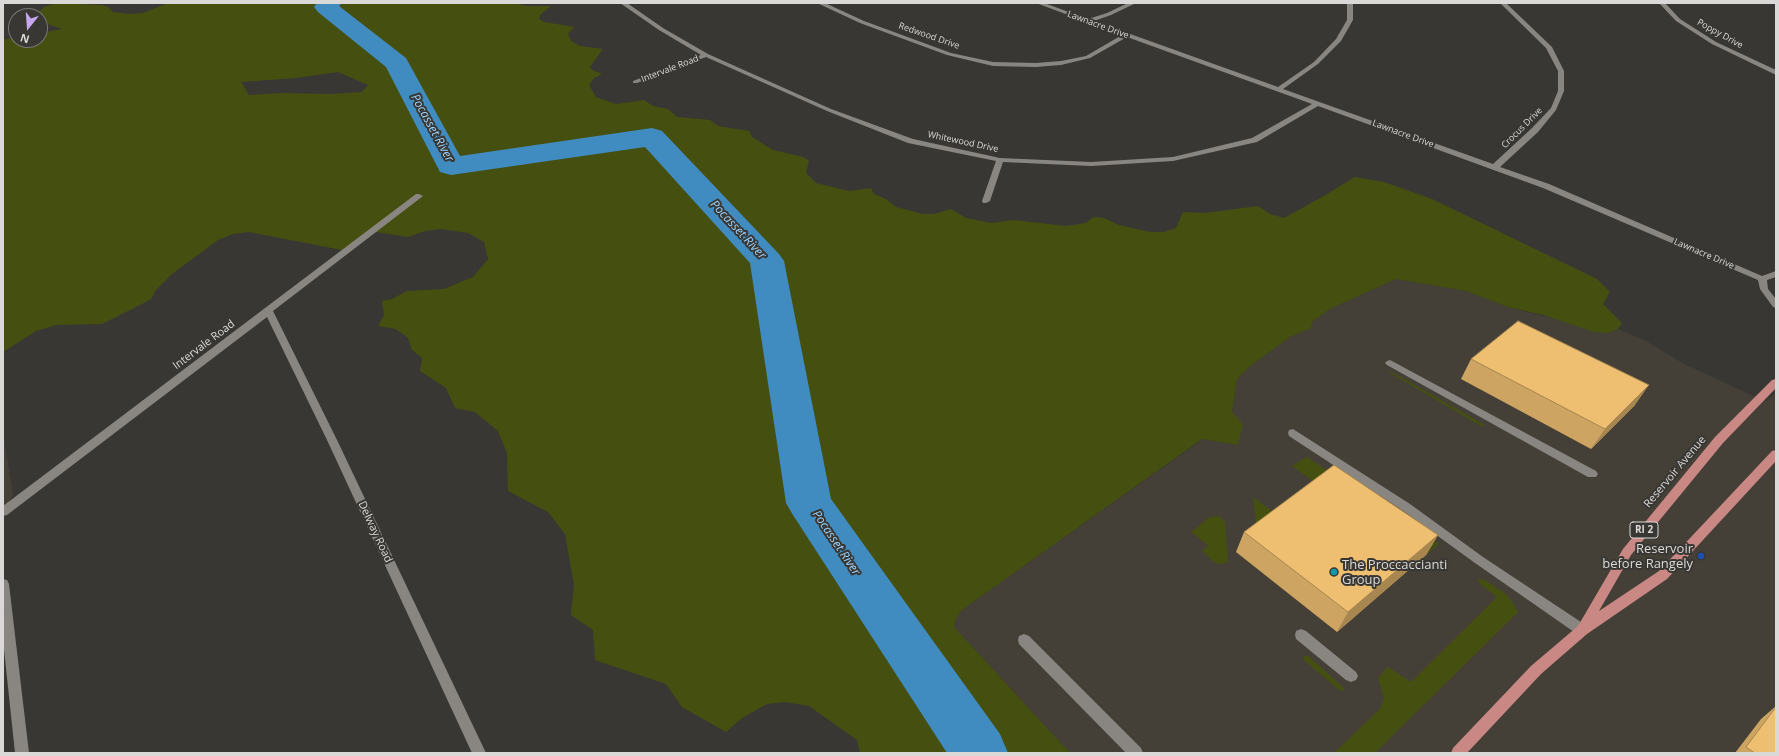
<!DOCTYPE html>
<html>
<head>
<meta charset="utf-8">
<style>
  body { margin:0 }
  #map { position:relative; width:1779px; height:756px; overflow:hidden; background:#393733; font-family:"Open Sans",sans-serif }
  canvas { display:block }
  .frame { position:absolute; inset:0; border:4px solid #dad9d7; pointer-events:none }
  .north { position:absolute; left:8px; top:8px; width:40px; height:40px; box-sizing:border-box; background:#393733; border:1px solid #797875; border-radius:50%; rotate:197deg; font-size:11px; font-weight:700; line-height:16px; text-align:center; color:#dad9d7 }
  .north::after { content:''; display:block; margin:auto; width:14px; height:18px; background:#c7a6f0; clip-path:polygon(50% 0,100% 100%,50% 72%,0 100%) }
</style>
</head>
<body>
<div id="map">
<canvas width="1779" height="756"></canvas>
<div class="frame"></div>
<div class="north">N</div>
</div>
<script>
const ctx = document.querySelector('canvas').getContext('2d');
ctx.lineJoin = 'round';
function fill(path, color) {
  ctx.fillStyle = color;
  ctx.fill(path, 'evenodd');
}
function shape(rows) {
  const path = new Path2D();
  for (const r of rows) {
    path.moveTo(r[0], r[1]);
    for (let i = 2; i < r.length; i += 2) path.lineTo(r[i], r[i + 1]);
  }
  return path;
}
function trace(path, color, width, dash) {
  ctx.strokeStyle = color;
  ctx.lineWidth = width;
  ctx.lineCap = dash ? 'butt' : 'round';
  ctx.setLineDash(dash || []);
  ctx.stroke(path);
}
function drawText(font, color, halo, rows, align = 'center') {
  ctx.font = font + ' "Open Sans",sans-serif';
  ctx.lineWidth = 4;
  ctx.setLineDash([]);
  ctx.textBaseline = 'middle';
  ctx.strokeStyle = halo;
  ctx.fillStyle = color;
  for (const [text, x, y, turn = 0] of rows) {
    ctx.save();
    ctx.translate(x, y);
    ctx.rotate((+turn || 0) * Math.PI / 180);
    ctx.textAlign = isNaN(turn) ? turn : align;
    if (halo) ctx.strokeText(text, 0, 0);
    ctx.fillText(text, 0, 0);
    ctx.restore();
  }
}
fill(shape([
  [1396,279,1466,291,1508,307,1608,333,1618,329,1646,341,1684,364,1762,400,1767,401,1776,392,1776,753,1070,753,954,627,957,616,962,610,1203,439,1238,445,1232,412,1237,379,1249,367,1290,337,1311,328,1313,321,1330,309],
  [3,432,13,495,3,512]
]), '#454037');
fill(shape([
  [56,3,102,5,108,7,113,12,130,14,143,13,168,3,511,3,528,6,551,6,540,15,539,19,545,22,574,27,568,34,571,41,580,46,603,49,590,67,592,70,602,74,594,78,589,85,596,97,616,104,644,100,653,106,668,109,677,117,710,120,718,126,749,131,752,137,773,150,803,157,809,160,806,173,816,183,849,191,871,188,874,194,886,199,896,207,923,214,934,214,951,209,966,218,991,223,1013,220,1066,226,1086,223,1094,217,1104,218,1119,225,1150,232,1164,232,1176,228,1183,212,1205,213,1258,206,1270,214,1284,218,1322,197,1355,177,1384,182,1432,199,1597,279,1610,292,1603,304,1622,323,1618,329,1608,333,1594,332,1543,315,1508,307,1466,291,1396,279,1330,309,1313,321,1311,328,1290,337,1249,367,1237,379,1232,412,1243,424,1238,445,1202,439,962,610,957,616,954,627,1070,753,860,753,857,740,809,706,785,702,767,704,742,718,726,732,682,707,666,684,595,660,593,630,571,615,574,585,565,534,548,512,508,491,507,453,498,431,475,412,455,408,446,388,420,371,422,358,412,350,408,338,396,329,378,326,384,315,382,301,392,299,407,291,444,289,473,277,488,259,484,242,468,233,441,229,425,231,408,237,376,232,347,251,249,232,233,234,218,240,172,274,155,291,152,298,144,303,102,324,56,325,36,331,3,352,3,40,16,37,16,40,40,40,40,33,62,29,48,24,45,18,39,12,44,7],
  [338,72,368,85,362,92,331,94,282,93,249,95,241,82,296,78],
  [1390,371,1483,424,1484,426,1481,426,1390,373],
  [1307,457,1439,544,1426,555,1325,485,1316,483,1292,466],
  [1253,497,1281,518,1258,536],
  [1219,516,1225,522,1228,562,1222,564,1215,563,1202,551,1209,546,1191,532,1210,517],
  [1480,579,1485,580,1506,594,1513,603,1518,612,1375,753,1334,753,1380,709,1384,698,1378,678,1388,667,1411,682,1497,597,1480,584,1478,580],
  [1304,656,1308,656,1343,687,1344,691,1339,690,1304,660]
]), '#455010');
fill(shape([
  [317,3,342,3,339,6,406,58,460,156,652,128,662,131,779,254,784,261,831,499,1000,734,1008,753,947,753,793,515,786,503,750,263,645,147,451,175,440,172,386,67,318,12,314,7,317,3]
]), '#408cc1');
fill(shape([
  [1390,360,1596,471,1598,474,1596,477,1588,477,1387,365,1385,363,1387,361,1390,360],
  [1293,429,1410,504,1483,557,1587,626,1588,630,1587,634,1582,636,1577,634,1475,563,1402,510,1289,436,1288,433,1289,430,1293,429],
  [1301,629,1306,631,1356,672,1358,676,1356,680,1351,682,1346,680,1296,639,1295,635,1296,631,1301,629],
  [1024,634,1029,636,1141,748,1143,753,1126,753,1019,644,1018,640,1019,636,1024,634]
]), '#898682');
fill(shape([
  [620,3,627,3,663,28,708,54,831,109,913,139,1000,158,1091,162,1173,157,1252,138,1312,104,1127,37,1090,58,1061,65,1036,67,993,66,947,55,860,23,817,3,825,3,864,21,951,53,993,62,1036,63,1061,61,1086,56,1122,35,1036,3,1044,3,1088,19,1107,13,1128,3,1136,3,1111,15,1094,21,1278,87,1314,62,1336,39,1347,20,1347,3,1353,3,1353,20,1341,41,1318,64,1283,89,1493,164,1532,128,1551,108,1558,91,1558,71,1546,48,1500,3,1506,3,1552,47,1564,71,1564,91,1556,110,1538,132,1500,167,1549,184,1762,276,1776,271,1776,277,1767,280,1768,289,1776,299,1776,308,1773,307,1760,289,1758,280,1543,188,1318,106,1257,142,1173,161,1091,166,1003,162,990,201,986,203,983,203,982,201,996,161,908,143,827,111,706,57,637,83,633,83,633,81,701,55,659,30,620,3],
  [1659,3,1665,3,1680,19,1716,42,1776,70,1776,75,1712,44,1676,21,1659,3],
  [416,194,419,194,423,196,273,311,337,440,486,753,472,753,327,440,267,317,7,515,3,516,3,506,416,194],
  [3,579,7,580,9,584,13,618,11,622,7,623,3,622,3,579]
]), '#898682');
fill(shape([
  [3,613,11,614,13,618,29,753,15,753,3,640,3,613]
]), '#898682');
fill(shape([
  [1776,379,1776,388,1723,443,1631,555,1599,611,1659,571,1772,451,1776,450,1776,461,1667,579,1587,634,1541,674,1467,753,1451,753,1453,748,1531,666,1578,626,1623,549,1715,437,1772,380,1776,379]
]), '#c98883');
fill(shape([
  [1471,359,1635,405,1591,449,1461,379],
  [1244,532,1438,535,1426,555,1337,632,1236,552],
  [1776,706,1776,753,1735,753,1761,719]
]), '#cda461');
fill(shape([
  [1649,385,1635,405,1591,449,1605,429],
  [1438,535,1426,555,1337,632,1348,612]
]), '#a7864f');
const building = shape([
  [1518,321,1649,385,1605,429,1471,359,1518,321],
  [1334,465,1438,535,1348,612,1244,532,1334,465],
  [1776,707,1776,753,1755,753,1746,747,1776,707]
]);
fill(building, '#eebf71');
trace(building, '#a7864f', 1);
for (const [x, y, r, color] of [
  [1701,556,4,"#1a4fb4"],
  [1334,572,4,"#0f9aa8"]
]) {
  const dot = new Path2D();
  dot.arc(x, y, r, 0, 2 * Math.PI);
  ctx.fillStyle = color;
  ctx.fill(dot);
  trace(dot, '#393733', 1.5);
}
drawText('9px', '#dad9d7', '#393733', [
  ["Lawnacre Drive",1098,25,20],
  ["Poppy Drive",1720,34,29],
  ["Redwood Drive",929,36,19],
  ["Intervale Road",670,69,-21],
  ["Crocus Drive",1522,128,-45],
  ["Lawnacre Drive",1403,134,20],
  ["Whitewood Drive",963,142,12],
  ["Lawnacre Drive",1704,254,23]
]);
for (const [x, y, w] of [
  [1644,530,28]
]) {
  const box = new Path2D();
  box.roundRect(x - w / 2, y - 8, w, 16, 3);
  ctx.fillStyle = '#393733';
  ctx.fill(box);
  trace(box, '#dad9d7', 1);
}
drawText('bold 10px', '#dad9d7', null, [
  ["RI 2",1644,530]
]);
drawText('11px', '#dad9d7', '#393733', [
  ["Intervale Road",204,345,-37],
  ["Reservoir Avenue",1675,472,-50],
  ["Delway Road",375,532,65]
]);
drawText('italic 12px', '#9bd3fe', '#393733', [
  ["Pocasset River",432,128,61],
  ["Pocasset River",738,230,47],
  ["Pocasset River",836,543,56]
]);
drawText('13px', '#dad9d7', '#393733', [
  ["Reservoir",1693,549],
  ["before Rangely",1693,564],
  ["The Proccaccianti",1342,565,"left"],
  ["Group",1342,580,"left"]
], 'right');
</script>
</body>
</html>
